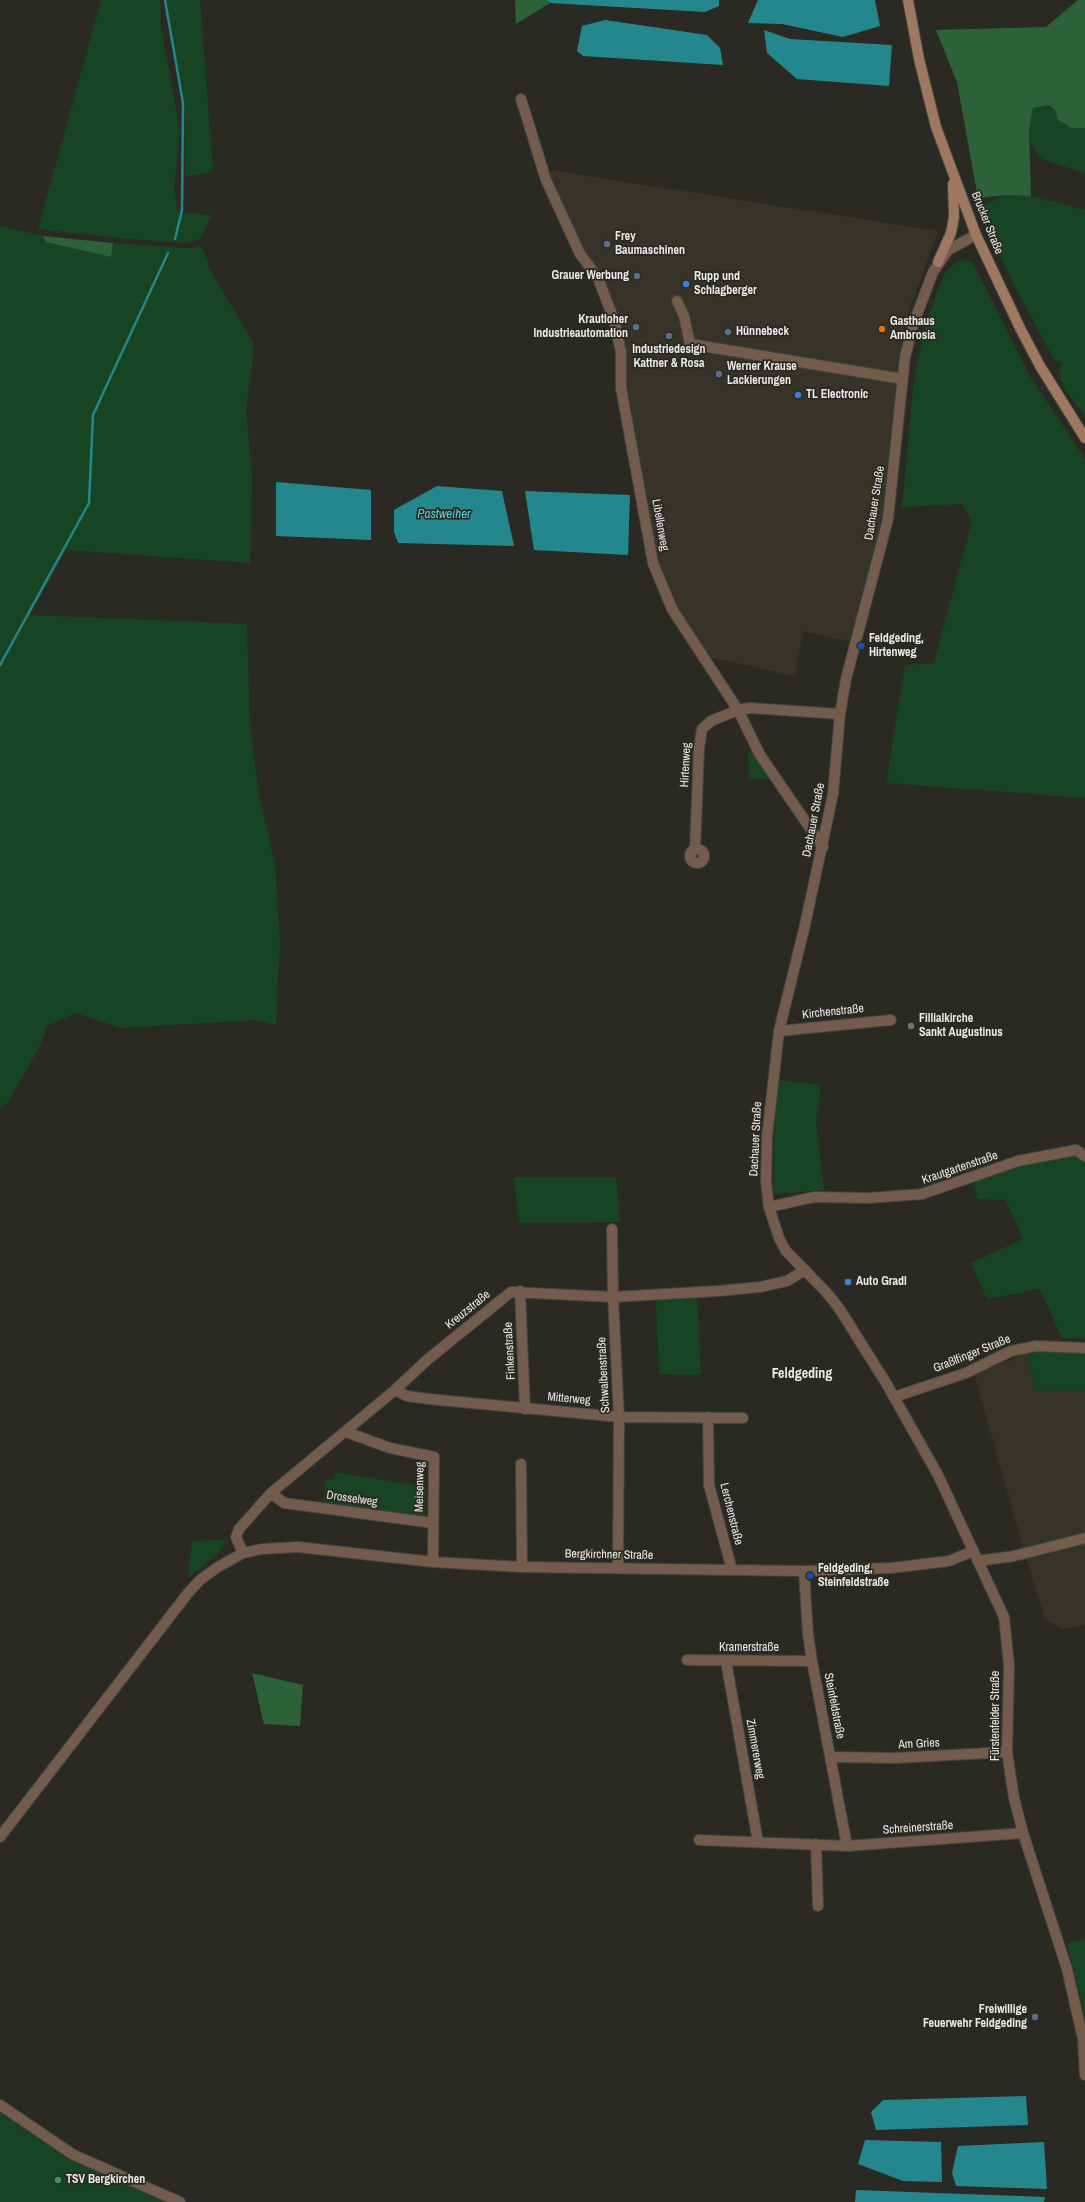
<!DOCTYPE html>
<html>
<head>
<meta charset="utf-8">
<style>
  body { margin:0 }
  canvas { display:block; background:#2a2924 }
</style>
</head>
<body>
<canvas width="1085" height="2202"></canvas>
<script>
const ctx = document.querySelector('canvas').getContext('2d');
ctx.lineJoin = 'round';
function fill(path, color) {
  ctx.fillStyle = color;
  ctx.fill(path, 'evenodd');
}
function shape(rows) {
  const path = new Path2D();
  for (const r of rows) {
    if (r.length === 3) {
      path.moveTo(r[0] + r[2], r[1]);
      path.arc(r[0], r[1], r[2], 0, 2 * Math.PI);
      continue;
    }
    path.moveTo(r[0], r[1]);
    for (let i = 2; i < r.length; i += 2) path.lineTo(r[i], r[i + 1]);
  }
  return path;
}
function trace(path, color, width, dash) {
  ctx.strokeStyle = color;
  ctx.lineWidth = width;
  ctx.lineCap = dash ? 'butt' : 'round';
  ctx.setLineDash(dash || []);
  ctx.stroke(path);
}
function drawText(font, color, halo, rows, align = 'center') {
  ctx.font = font + ' "Archivo Narrow",sans-serif';
  ctx.lineWidth = 3.5;
  ctx.setLineDash([]);
  ctx.textBaseline = 'middle';
  ctx.strokeStyle = halo;
  ctx.fillStyle = color;
  for (const [text, x, y, turn = 0] of rows) {
    ctx.save();
    ctx.translate(x, y);
    ctx.rotate((+turn || 0) * Math.PI / 180);
    ctx.textAlign = isNaN(turn) ? turn : align;
    if (halo) ctx.strokeText(text, 0, 0);
    ctx.fillText(text, 0, 0);
    ctx.restore();
  }
}
fill(shape([
  [549,170,938,231,905,322,898,362,883,514,851,642,803,631,795,676,708,657,673,609,657,563,624,387,617,320,581,252],
  [1027,1353,1036,1391,1085,1389,1085,1625,1062,1629,1045,1618,1026,1557,974,1374]
]), '#373329');
fill(shape([
  [101,0,160,0,161,27,180,130,174,188,178,212,211,215,205,231,199,239,185,243,130,239,38,229],
  [166,0,200,0,213,171,185,177,184,102],
  [1049,105,1072,128,1085,128,1085,173,1042,159,1030,143,1029,130,1033,108],
  [1003,195,1031,196,1085,210,1085,416,1065,390,1059,374,1062,363,1055,361,1013,283,978,209],
  [0,226,43,236,46,242,111,257,113,243,189,248,200,246,203,249,210,270,253,342,253,360,246,408,252,477,250,563,66,550,30,615,247,624,250,728,259,795,275,864,280,941,276,1025,256,1020,122,1028,76,1013,47,1026,40,1046,7,1103,0,1108],
  [966,259,973,263,1031,378,1085,459,1085,798,886,783,905,665,934,663,972,520,962,504,902,507,914,379,927,320,944,274,953,264],
  [754,751,770,779,749,779,748,752],
  [778,1080,821,1085,816,1122,824,1190,773,1194,774,1135],
  [1075,1150,1085,1158,1085,1339,1062,1338,1040,1289,987,1299,971,1263,1023,1239,1006,1200,978,1199,972,1180,1020,1161],
  [514,1177,616,1177,620,1222,519,1223],
  [697,1298,701,1375,659,1374,656,1300],
  [1040,1351,1085,1353,1085,1389,1036,1391,1027,1353],
  [335,1472,426,1487,425,1516,323,1502,326,1480,334,1479],
  [221,1540,227,1541,218,1553,188,1578,192,1541],
  [1085,1939,1085,2016,1067,1943],
  [0,2113,68,2159,166,2202,0,2202]
]), '#174523');
fill(shape([
  [515,0,547,0,550,3,516,24],
  [1078,0,1085,0,1085,128,1072,128,1058,120,1055,110,1049,105,1033,108,1029,130,1031,196,1006,195,978,198,957,82,936,30,1046,27],
  [43,236,113,243,111,257,46,242],
  [252,1673,303,1685,300,1726,264,1724]
]), '#2d6239');
fill(shape([
  [547,0,719,0,719,6,705,12,550,3],
  [758,0,875,0,880,26,843,37,782,24,748,23],
  [605,20,707,35,720,48,723,65,583,56,577,51,582,26],
  [764,30,790,39,892,45,889,86,797,79,767,53],
  [276,482,371,490,371,540,276,536],
  [437,486,502,491,514,546,398,543,394,532,394,510],
  [525,491,630,495,628,555,534,550],
  [1026,2096,1028,2125,876,2130,871,2112,883,2100],
  [865,2140,941,2142,942,2182,903,2181,858,2164],
  [1044,2142,1047,2189,956,2186,952,2173,958,2146],
  [856,2190,1045,2197,1044,2202,855,2202]
]), '#25878e');
trace(shape([
  [165,0,183,103,182,210,175,239],
  [0,665,89,503,93,415,168,253]
]), '#25878e', 2.5);
const minor = shape([
  [521,99,546,180,580,254,598,278,614,320,621,352,621,388,653,563,672,609,738,710,760,755,823,847],
  [677,301,684,316,690,344,903,379],
  [697,856,7],
  [695,850,699,748,702,729,711,721,738,710,750,708,840,714],
  [779,1031,891,1020],
  [769,1207,814,1197,869,1198,922,1194,1018,1161,1076,1150,1085,1156],
  [612,1229,613,1297,619,1417,618,1567],
  [520,1291,525,1409],
  [395,1390,407,1396,429,1399,619,1417,743,1418],
  [708,1417,709,1485,732,1570],
  [346,1432,390,1448,434,1457,433,1562],
  [521,1464,522,1567],
  [271,1493,284,1503,433,1523],
  [243,1553,236,1537,239,1529,271,1493,395,1390,427,1360,511,1292,613,1297,718,1291,760,1287,787,1281,805,1270],
  [978,1561,1014,1556,1085,1538],
  [804,1571,808,1634,812,1661,847,1846],
  [687,1660,812,1661],
  [726,1661,758,1842],
  [831,1757,895,1758,1007,1752],
  [0,1837,188,1593,200,1580,218,1567,243,1553,262,1549,298,1547,433,1562,522,1567,804,1571,891,1568,949,1561,973,1551],
  [699,1840,847,1846,1023,1833],
  [816,1844,818,1906],
  [0,2105,72,2154,180,2202]
]);
const tertiary = shape([
  [976,235,948,250,933,272,913,325,905,357,888,519,846,679,840,714,833,794,805,925,779,1031,767,1137,766,1182,769,1207,779,1238,786,1251,826,1292,839,1308,886,1383,938,1475,1004,1617,1009,1665,1007,1752,1014,1798,1023,1833,1067,1969,1083,2039,1085,2075],
  [894,1397,966,1373,1011,1351,1036,1346,1085,1348]
]);
const secondary = shape([
  [908,0,919,59,936,127,976,235,1020,328,1040,366,1085,438],
  [938,262,951,233,954,217,953,184]
]);
trace(minor, '#45443f', 12);
trace(tertiary, '#45443f', 12);
trace(secondary, '#45443f', 12);
trace(minor, '#745c4d', 10);
trace(tertiary, '#745c4d', 10);
trace(secondary, '#9e7860', 10);
for (const [x, y, r, color] of [
  [607,244,4,"#5c6f8a"],
  [637,276,4,"#5c6f8a"],
  [686,284,4,"#3f7fe0"],
  [636,327,4,"#5c6f8a"],
  [882,329,4,"#e8710a"],
  [728,332,4,"#5c6f8a"],
  [669,336,4,"#5c6f8a"],
  [719,374,4,"#5c6f8a"],
  [798,395,4,"#3f7fe0"],
  [861,646,4,"#1a4fb4"],
  [911,1026,4,"#6b7280"],
  [848,1282,4,"#3f7fe0"],
  [810,1576,4,"#1a4fb4"],
  [1035,2017,4,"#5c6f8a"],
  [58,2180,4,"#2e9e5b"]
]) {
  const dot = new Path2D();
  dot.arc(x, y, r, 0, 2 * Math.PI);
  ctx.fillStyle = color;
  ctx.fill(dot);
  trace(dot, '#2a2924', 1.5);
}
drawText('12px', '#ebeae7', '#2a2924', [
  ["Brucker Straße",987,223,68],
  ["Dachauer Straße",875,503,-81],
  ["Libellenweg",660,525,80],
  ["Hirtenweg",686,765,-87],
  ["Dachauer Straße",814,820,-79],
  ["Kirchenstraße",833,1012,-6],
  ["Dachauer Straße",756,1139,-87],
  ["Krautgartenstraße",960,1168,-19],
  ["Kreuzstraße",468,1310,-39],
  ["Finkenstraße",510,1351,-93],
  ["Graßlfinger Straße",972,1354,-22],
  ["Schwalbenstraße",604,1375,-93],
  ["Mitterweg",569,1399,5],
  ["Meisenweg",420,1487,-89],
  ["Drosselweg",352,1499,8],
  ["Lerchenstraße",731,1514,76],
  ["Bergkirchner Straße",609,1555,1],
  ["Kramerstraße",749,1648],
  ["Steinfeldstraße",834,1706,79],
  ["Fürstenfelder Straße",996,1716,-90],
  ["Am Gries",919,1744,-3],
  ["Zimmererweg",755,1749,80],
  ["Schreinerstraße",918,1828,-4]
]);
drawText('bold 12px', '#ebeae7', '#2a2924', [
  ["Frey",615,237],
  ["Baumaschinen",615,251],
  ["Grauer Werbung",629,276,"right"],
  ["Rupp und",694,277],
  ["Schlagberger",694,291],
  ["Krautloher",628,320,"right"],
  ["Industrieautomation",628,334,"right"],
  ["Gasthaus",890,322],
  ["Ambrosia",890,336],
  ["Hünnebeck",736,332],
  ["Industriedesign",669,350,"center"],
  ["Kattner & Rosa",669,364,"center"],
  ["Werner Krause",727,367],
  ["Lackierungen",727,381],
  ["TL Electronic",806,395],
  ["Feldgeding,",869,639],
  ["Hirtenweg",869,653],
  ["Fillialkirche",919,1019],
  ["Sankt Augustinus",919,1033],
  ["Auto Gradl",856,1282],
  ["Feldgeding,",818,1569],
  ["Steinfeldstraße",818,1583],
  ["Freiwillige",1027,2010,"right"],
  ["Feuerwehr Feldgeding",1027,2024,"right"],
  ["TSV Bergkirchen",66,2180]
], 'left');
drawText('italic 13px', '#4fd8e2', '#2a2924', [
  ["Pastweiher",444,515]
]);
drawText('bold 14px', '#ebeae7', '#2a2924', [
  ["Feldgeding",802,1374]
]);
</script>
</body>
</html>
